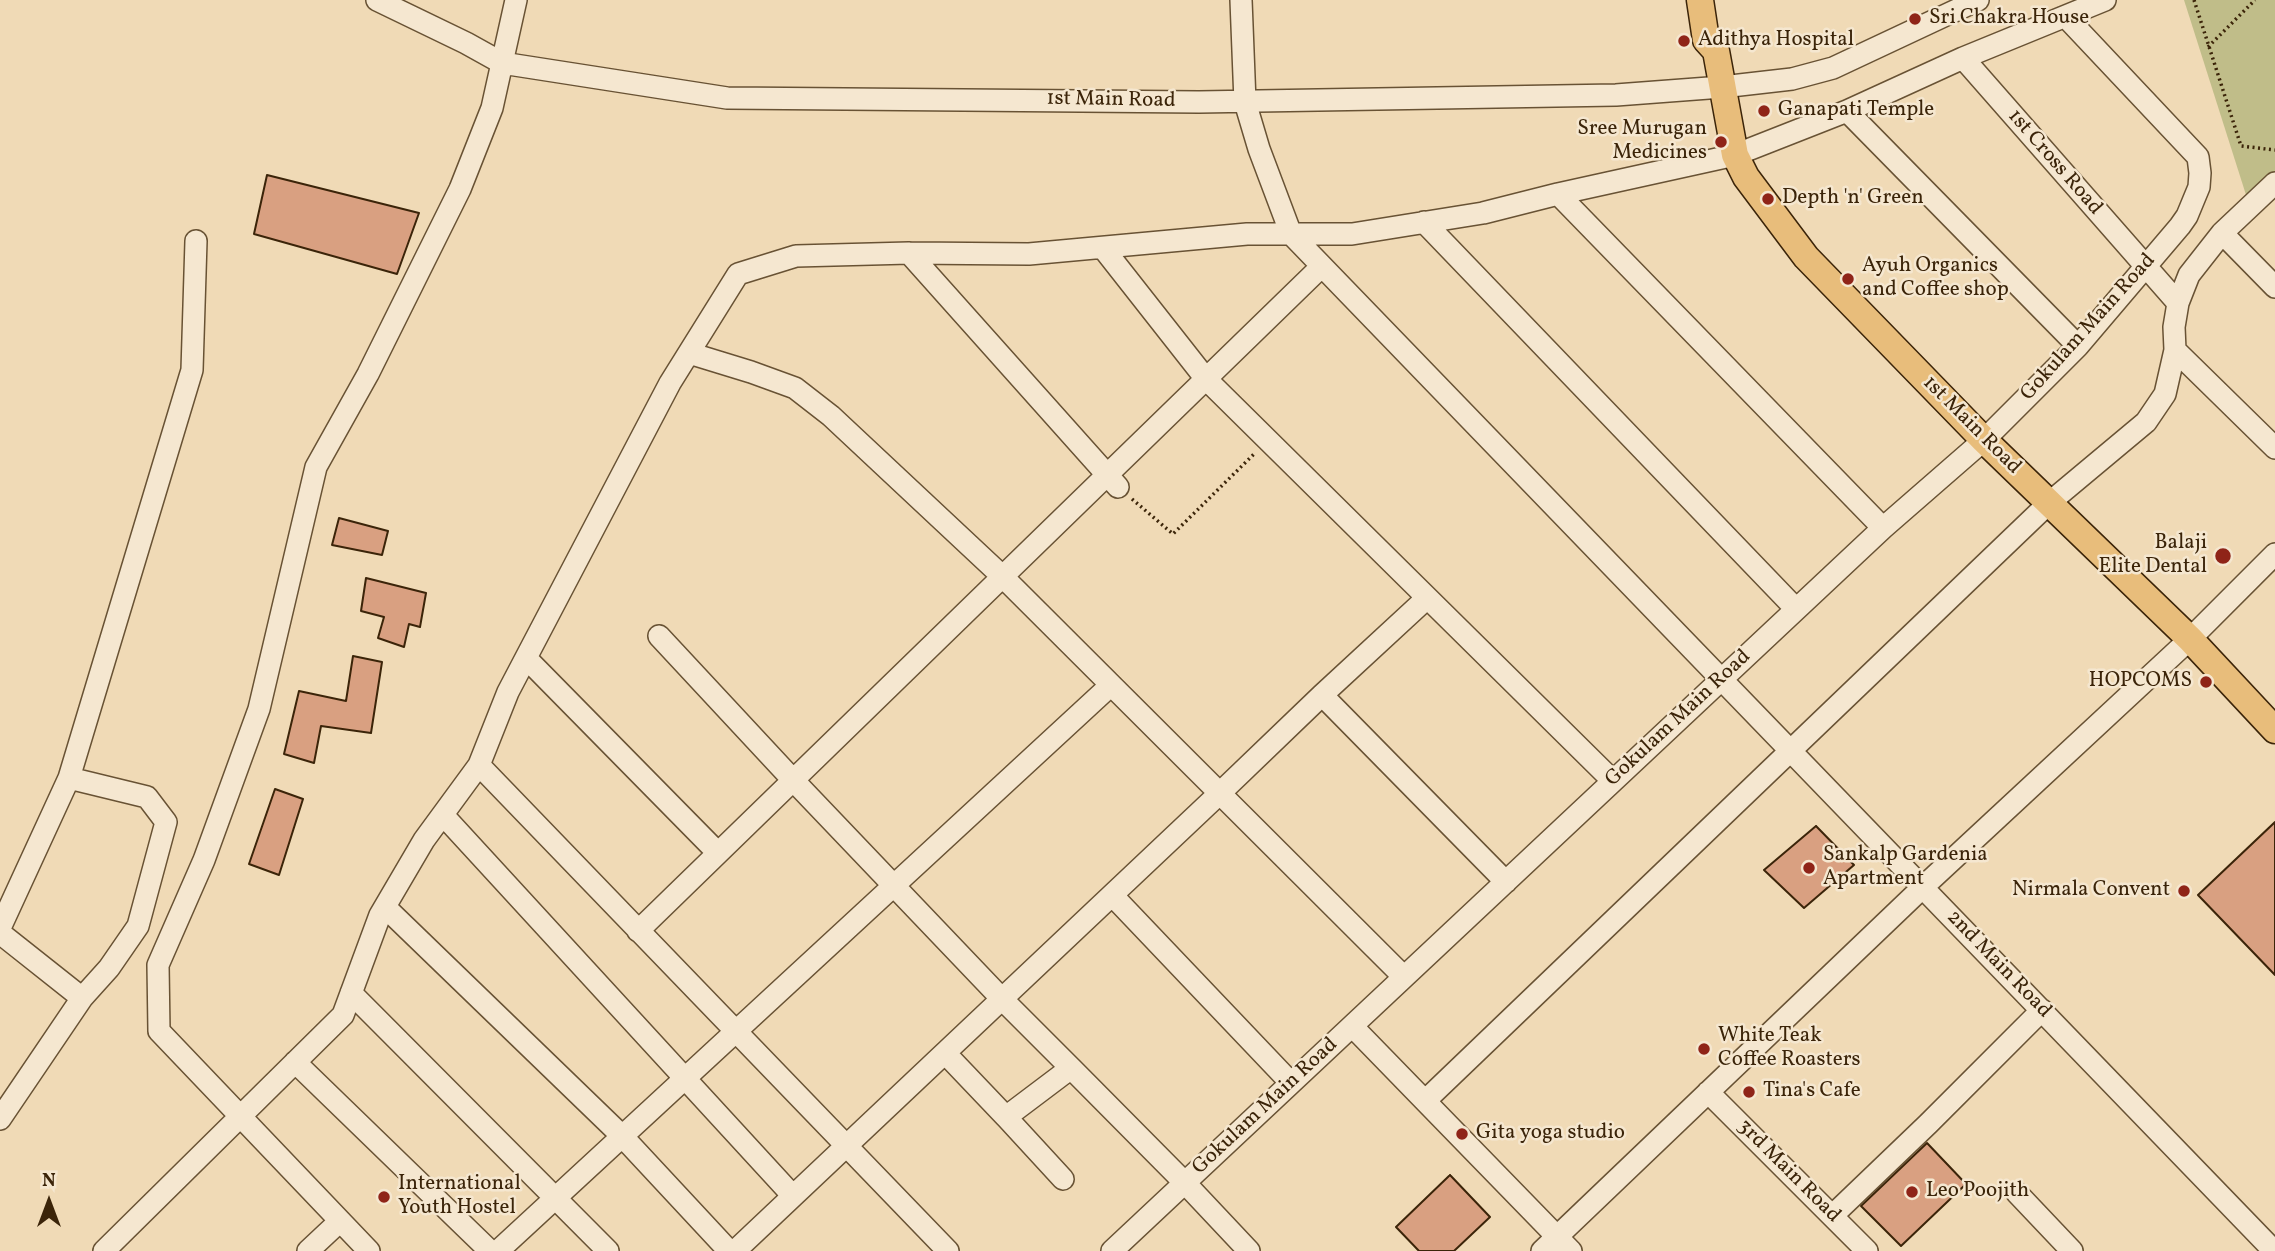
<!DOCTYPE html>
<html>
<head>
<meta charset="utf-8">
<style>
  body { margin:0 }
  #map { position:relative; width:2275px; height:1251px; overflow:hidden; background:#f0dab6; font-family:Vollkorn,serif }
  canvas { display:block }
  .north { position:absolute; left:14px; top:1167px; width:70px; height:70px; -webkit-text-stroke:5px #f5e7d0; paint-order:stroke; rotate:0deg; font-size:19px; font-weight:700; line-height:28px; text-align:center; color:#3b2409 }
  .north::after { content:''; display:block; margin:auto; width:24px; height:32px; background:#3b2409; clip-path:polygon(50% 0,100% 100%,50% 72%,0 100%) }
</style>
</head>
<body>
<div id="map">
<canvas width="2275" height="1251"></canvas>
<div class="north">N</div>
</div>
<script>
const ctx = document.querySelector('canvas').getContext('2d');
ctx.lineJoin = 'round';
function fill(path, color) {
  ctx.fillStyle = color;
  ctx.fill(path, 'evenodd');
}
function shape(rows) {
  const path = new Path2D();
  for (const r of rows) {
    path.moveTo(r[0], r[1]);
    for (let i = 2; i < r.length; i += 2) path.lineTo(r[i], r[i + 1]);
  }
  return path;
}
function trace(path, color, width, dash) {
  ctx.strokeStyle = color;
  ctx.lineWidth = width;
  ctx.lineCap = dash ? 'butt' : 'round';
  ctx.setLineDash(dash || []);
  ctx.stroke(path);
}
function drawText(font, color, halo, rows, align = 'center') {
  ctx.font = font + ' Vollkorn,serif';
  ctx.lineWidth = 5;
  ctx.setLineDash([]);
  ctx.textBaseline = 'middle';
  ctx.strokeStyle = halo;
  ctx.fillStyle = color;
  for (const [text, x, y, turn = 0] of rows) {
    ctx.save();
    ctx.translate(x, y);
    ctx.rotate((+turn || 0) * Math.PI / 180);
    ctx.textAlign = isNaN(turn) ? turn : align;
    if (halo) ctx.strokeText(text, 0, 0);
    ctx.fillText(text, 0, 0);
    ctx.restore();
  }
}
fill(shape([
  [2184,0,2275,0,2275,172,2247,198]
]), '#c0bd89');
const building = shape([
  [267,175,419,213,397,274,254,234,267,175],
  [339,518,388,531,382,555,332,545,339,518],
  [366,578,426,593,420,627,409,624,404,647,378,638,384,617,361,611,366,578],
  [353,656,382,662,371,733,321,726,314,763,284,754,299,691,346,701,353,656],
  [275,789,303,799,279,875,249,864,275,789],
  [2275,822,2275,975,2198,895,2275,822],
  [1816,826,1854,865,1804,908,1764,870,1816,826],
  [1927,1143,1966,1184,1901,1246,1861,1206,1927,1143],
  [1450,1175,1490,1217,1454,1251,1419,1251,1396,1227,1450,1175]
]);
fill(building, '#d9a081');
trace(building, '#3b2409', 2);
const minor = shape([
  [377,0,466,43,502,63,727,98,1199,102,1616,95,1722,87,1792,79,1833,68,1978,0],
  [1241,0,1245,102,1259,149,1291,234,2274,1251],
  [1963,58,2178,303],
  [1847,111,2078,346],
  [2275,183,2222,233,2189,275,2178,303,2174,327,2175,350,2275,448],
  [1558,194,1883,528],
  [1424,222,1796,609],
  [2222,233,2275,287],
  [1103,248,1206,379,1613,781],
  [909,253,1118,487],
  [689,353,751,372,795,388,831,416,1003,577,1404,977],
  [659,636,793,780,1002,999,1071,1068],
  [526,658,718,853],
  [1322,695,1506,882],
  [479,765,948,1251],
  [443,815,793,1196],
  [1112,895,1291,1083],
  [385,907,622,1136,729,1251],
  [0,928,69,778,192,370,196,241],
  [638,931,1322,266],
  [0,933,82,998],
  [351,993,608,1251],
  [1352,1026,1571,1251],
  [945,1053,1006,1117],
  [295,1062,490,1251],
  [1708,1092,1867,1251],
  [1425,1101,2049,503,2146,422,2165,394,2175,350],
  [0,1119,82,998,109,968,138,926,166,822,147,797,69,778],
  [1063,1179,1006,1117,1071,1068,1185,1183,1249,1251],
  [2017,1193,2072,1251],
  [1832,1216,1928,1124,2042,1010],
  [104,1251,343,1015,380,915,424,840,479,765,508,692,670,383,738,274,796,256,909,253,1029,254,1247,234,1352,234,1483,213,1558,194,1735,155,1847,111,1963,58,2105,0],
  [308,1251,340,1221],
  [369,1251,159,1031,158,965,204,860,259,709,316,467,368,374,460,189,492,108,516,0],
  [498,1251,1111,685],
  [735,1251,1220,793,1322,695,1427,598],
  [1112,1251,1883,528,1984,440,2078,346,2180,226,2187,216,2199,187,2200,173,2198,157,2066,17],
  [1542,1251,1923,887,2190,639,2275,554]
]);
const major = shape([
  [1700,0,1706,40,1716,51,1735,155,1746,177,1806,257,1984,440,2190,639,2275,730]
]);
trace(minor, '#685234', 24);
trace(major, '#3b2409', 29);
trace(shape([
  [2194,0,2241,146,2275,150],
  [2208,47,2255,0],
  [1132,499,1173,534,1254,454]
]), '#3b2409', 3.5, [2, 3.5]);
trace(minor, '#f5e7d0', 21);
trace(major, '#e8bd7b', 26);
for (const [x, y, r, color] of [
  [1915,19,7,"#8f2418"],
  [1684,41,7,"#8f2418"],
  [1764,111,7,"#8f2418"],
  [1721,142,7,"#8f2418"],
  [1768,199,7,"#8f2418"],
  [1848,279,7,"#8f2418"],
  [2223,556,9,"#8f2418"],
  [2206,682,7,"#8f2418"],
  [1809,868,7,"#8f2418"],
  [2184,891,7,"#8f2418"],
  [1704,1049,7,"#8f2418"],
  [1749,1092,7,"#8f2418"],
  [1462,1134,7,"#8f2418"],
  [1912,1192,7,"#8f2418"],
  [384,1197,7,"#8f2418"]
]) {
  const dot = new Path2D();
  dot.arc(x, y, r, 0, 2 * Math.PI);
  ctx.fillStyle = color;
  ctx.fill(dot);
  trace(dot, '#f5e7d0', 2.5);
}
drawText('21px', '#3b2409', '#f5e7d0', [
  ["Sri Chakra House",1929,19],
  ["Adithya Hospital",1698,41],
  ["Ganapati Temple",1778,111],
  ["Sree Murugan",1707,130,"right"],
  ["Medicines",1707,154,"right"],
  ["Depth 'n' Green",1782,199],
  ["Ayuh Organics",1862,267],
  ["and Coffee shop",1862,291],
  ["Balaji",2207,544,"right"],
  ["Elite Dental",2207,568,"right"],
  ["HOPCOMS",2192,682,"right"],
  ["Sankalp Gardenia",1823,856],
  ["Apartment",1823,880],
  ["Nirmala Convent",2170,891,"right"],
  ["White Teak",1718,1037],
  ["Coffee Roasters",1718,1061],
  ["Tina's Cafe",1763,1092],
  ["Gita yoga studio",1476,1134],
  ["International",398,1185],
  ["Youth Hostel",398,1209],
  ["Leo Poojith",1926,1192]
], 'left');
drawText('21px', '#3b2409', '#f5e7d0', [
  ["1st Main Road",1111,101,1],
  ["1st Cross Road",2054,163,49],
  ["Gokulam Main Road",2089,328,-48],
  ["1st Main Road",1971,426,45],
  ["Gokulam Main Road",1679,719,-43],
  ["2nd Main Road",1998,965,46],
  ["Gokulam Main Road",1266,1107,-43],
  ["3rd Main Road",1788,1172,45]
]);
</script>
</body>
</html>
